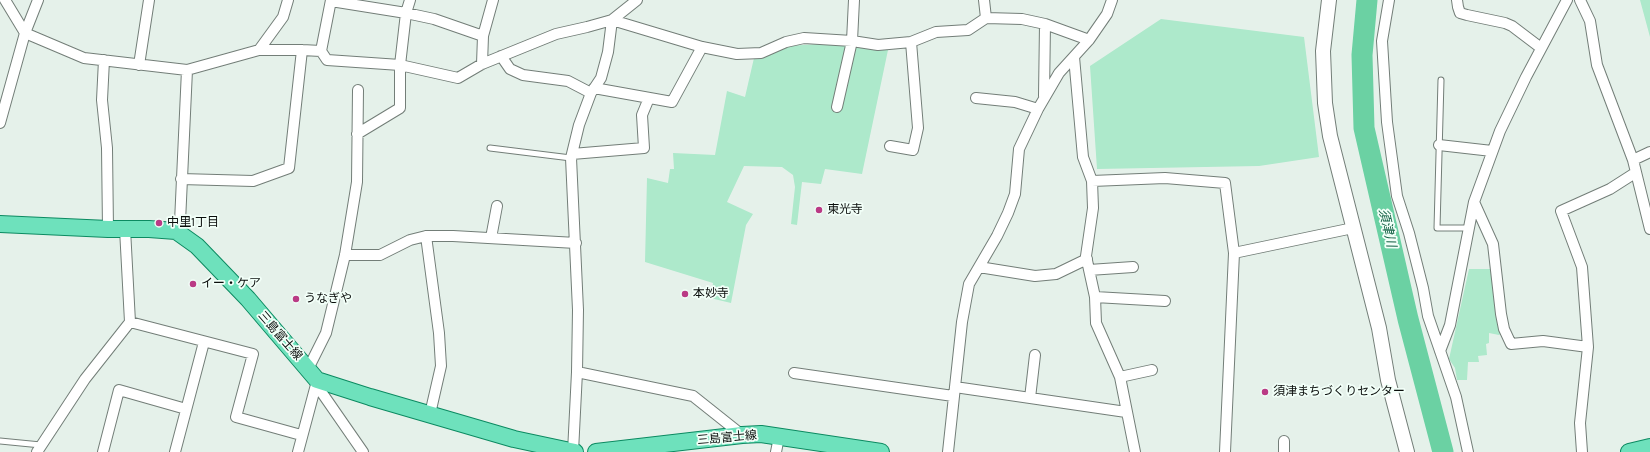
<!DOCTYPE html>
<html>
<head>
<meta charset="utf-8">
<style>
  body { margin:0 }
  canvas { display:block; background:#e5f1ea }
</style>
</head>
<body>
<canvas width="1650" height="452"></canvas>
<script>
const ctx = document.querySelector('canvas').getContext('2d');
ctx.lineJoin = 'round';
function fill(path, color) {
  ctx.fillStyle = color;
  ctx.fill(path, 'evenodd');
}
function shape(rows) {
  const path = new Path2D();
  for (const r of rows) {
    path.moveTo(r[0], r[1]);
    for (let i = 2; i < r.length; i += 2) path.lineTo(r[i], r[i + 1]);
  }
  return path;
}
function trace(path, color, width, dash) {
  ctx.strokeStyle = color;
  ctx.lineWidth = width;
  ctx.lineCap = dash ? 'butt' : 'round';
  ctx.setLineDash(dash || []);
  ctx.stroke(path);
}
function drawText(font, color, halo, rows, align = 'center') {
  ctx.font = font + ' Karla,"Noto Sans JP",sans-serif';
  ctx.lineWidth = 3.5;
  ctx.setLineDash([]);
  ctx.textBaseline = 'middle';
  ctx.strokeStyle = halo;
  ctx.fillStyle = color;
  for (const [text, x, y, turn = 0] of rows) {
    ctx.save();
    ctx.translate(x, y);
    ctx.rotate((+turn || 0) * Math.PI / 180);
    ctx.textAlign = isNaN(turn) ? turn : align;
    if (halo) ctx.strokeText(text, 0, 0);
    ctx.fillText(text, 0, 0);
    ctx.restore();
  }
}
fill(shape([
  [1640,0,1650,0,1650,37],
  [1161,19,1304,37,1319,157,1259,166,1097,169,1090,66],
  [820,44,852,45,888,50,862,174,825,169,821,184,802,182,797,225,791,224,795,187,793,175,782,167,744,166,727,202,753,214,746,225,731,303,710,298,713,283,645,262,647,178,668,183,670,169,674,169,673,153,715,155,727,91,745,97,754,58,787,46],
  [1469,269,1494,269,1495,314,1502,333,1499,335,1489,333,1489,343,1486,344,1487,355,1478,356,1479,362,1468,362,1467,380,1457,380,1455,368,1449,359]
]), '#ade9cb');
trace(shape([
  [1367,0,1362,55,1364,128,1408,319,1443,452]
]), '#6bd1a3', 21);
const lane = shape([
  [1441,80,1437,228,1469,228],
  [490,148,571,158],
  [0,441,41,445]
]);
const street = shape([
  [5,0,25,33,84,58,187,70,259,50,302,50,321,51],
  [331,0,321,51,327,60,400,65,458,78,482,64,556,34,587,27,612,20,637,0],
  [984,0,986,18],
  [1389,0,1382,41,1387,122,1397,196,1409,233,1423,288,1428,316,1456,397,1468,452],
  [1457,0,1458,7,1460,13,1467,15,1505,23,1512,26,1541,48],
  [1580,0,1590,21,1597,65,1633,160,1650,229],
  [331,1,406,13,434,19,483,36],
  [612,20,702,47,737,54,761,53,786,42,804,38,852,41,878,45,911,42,936,32,968,30,986,18,1022,19,1045,24,1089,40],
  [259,50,283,17,288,0],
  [501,56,510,69,523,75,568,81,591,93],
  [1074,57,1083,157,1092,181,1093,208,1086,256,1095,297,1096,323,1120,377,1135,452],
  [104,60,102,100,107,148,108,229],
  [482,64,483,36,493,0],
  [139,65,149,0],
  [594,88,672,102,702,47],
  [1044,96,1045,24],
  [976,98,1015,102,1038,109],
  [837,107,852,41,854,0],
  [0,123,25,33,38,0],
  [357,134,400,108,400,65,406,13,410,0],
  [1439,145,1492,151],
  [890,146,913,150,918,128,911,42],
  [572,154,644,148,642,115,649,98],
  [1633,160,1650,152],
  [181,179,253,181,289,168,302,50],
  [1092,181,1165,178,1225,183,1234,253,1225,452],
  [1474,202,1493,244,1501,314,1504,329,1511,344,1543,341,1588,347],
  [176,231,180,222,187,70],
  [426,236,439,333,441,366,430,414],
  [491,238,497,206],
  [1234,253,1353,228],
  [345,255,380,255,410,240,426,236,453,236,576,243],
  [979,267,1035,276,1056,274,1087,259],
  [1089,270,1133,267],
  [1095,297,1165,301],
  [130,322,253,354,236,417,301,435],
  [1440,351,1450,325,1474,202,1500,131,1526,77,1567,0],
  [308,369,326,333,345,255,357,182,358,90],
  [577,372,693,396,742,435],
  [794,373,953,396],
  [1120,377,1152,370],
  [317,380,320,390,363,452],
  [955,387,1126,412],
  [1030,398,1035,355],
  [1284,441,1284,452],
  [37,452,85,379,130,322,125,229],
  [103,452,119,390,186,409],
  [175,452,204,342],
  [298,452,317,381],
  [573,452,577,372,578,310,571,158,579,125,591,93,601,78,608,52,612,20],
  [776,452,779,437],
  [948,452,962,322,969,284,997,236,1008,213,1015,194,1019,149,1038,109,1059,73,1089,40,1107,14,1112,0],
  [1582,452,1580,423,1588,347,1582,267,1561,211,1610,189,1635,173]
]);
const secondary = shape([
  [1329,0,1323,51,1325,103,1330,136,1379,328,1388,380,1407,452]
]);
const primary = shape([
  [0,224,108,229,149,229,176,231,197,246,248,299,317,380,370,397,514,439,575,452],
  [596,452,742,435,761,434,881,452],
  [1629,452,1650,447]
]);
trace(lane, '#737e78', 7);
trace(street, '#737e78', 12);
trace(secondary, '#737e78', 16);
trace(primary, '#0c8a61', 18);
trace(lane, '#fff', 5);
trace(street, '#fff', 10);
trace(secondary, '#fff', 14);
trace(primary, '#6ee1bc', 16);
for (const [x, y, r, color] of [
  [819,210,4,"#ba3a85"],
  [159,223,4,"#ba3a85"],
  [193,284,4,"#ba3a85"],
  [685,294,4,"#ba3a85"],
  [296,299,4,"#ba3a85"],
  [1265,392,4,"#ba3a85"]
]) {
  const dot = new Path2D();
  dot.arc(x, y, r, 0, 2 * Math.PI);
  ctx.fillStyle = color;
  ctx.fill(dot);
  trace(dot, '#f2fff8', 1.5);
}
drawText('12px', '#090d0b', '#f2fff8', [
  ["東光寺",827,210],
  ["中里1丁目",167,223],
  ["イー・ケア",201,284],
  ["本妙寺",693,294],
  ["うなぎや",304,299],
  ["須津まちづくりセンター",1273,392]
], 'left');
drawText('12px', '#090d0b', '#f2fff8', [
  ["三島富士線",280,336,49],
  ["三島富士線",727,438,-5]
]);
drawText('italic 13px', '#116043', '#f2fff8', [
  ["須津川",1387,228,77]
]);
</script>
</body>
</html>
